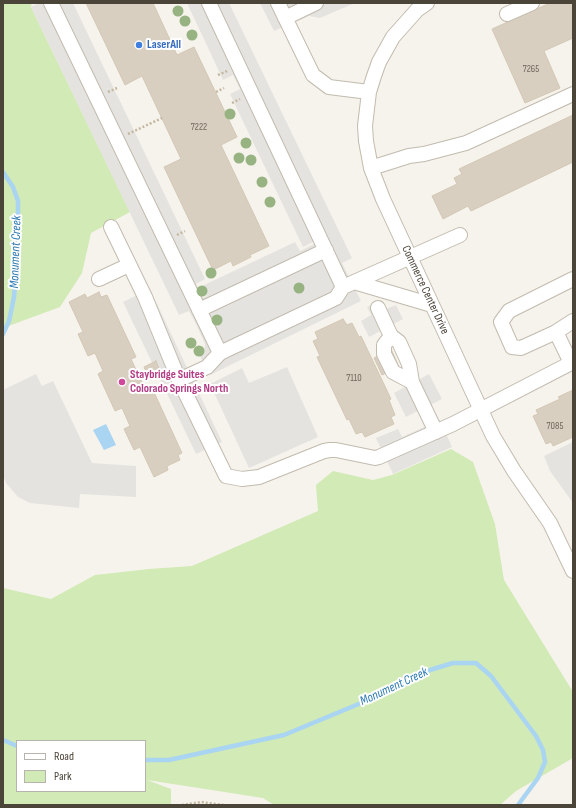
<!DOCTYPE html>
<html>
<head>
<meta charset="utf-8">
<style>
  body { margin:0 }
  #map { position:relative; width:576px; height:808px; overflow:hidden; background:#f6f3ec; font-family:"Sofia Sans Condensed",sans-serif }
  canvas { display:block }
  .frame { position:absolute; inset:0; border:4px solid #4b4439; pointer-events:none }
  .legend { position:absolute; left:16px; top:740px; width:130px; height:52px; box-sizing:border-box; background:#fff; border:1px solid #b7b4b0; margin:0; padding:5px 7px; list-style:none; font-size:12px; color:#4b4439 }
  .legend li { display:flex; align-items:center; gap:8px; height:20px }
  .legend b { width:20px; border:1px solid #b7b4b0 }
</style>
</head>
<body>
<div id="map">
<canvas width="576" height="808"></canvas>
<div class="frame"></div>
<ul class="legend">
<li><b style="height:5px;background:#fff"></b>Road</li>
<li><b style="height:11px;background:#d2eab5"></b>Park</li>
</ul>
</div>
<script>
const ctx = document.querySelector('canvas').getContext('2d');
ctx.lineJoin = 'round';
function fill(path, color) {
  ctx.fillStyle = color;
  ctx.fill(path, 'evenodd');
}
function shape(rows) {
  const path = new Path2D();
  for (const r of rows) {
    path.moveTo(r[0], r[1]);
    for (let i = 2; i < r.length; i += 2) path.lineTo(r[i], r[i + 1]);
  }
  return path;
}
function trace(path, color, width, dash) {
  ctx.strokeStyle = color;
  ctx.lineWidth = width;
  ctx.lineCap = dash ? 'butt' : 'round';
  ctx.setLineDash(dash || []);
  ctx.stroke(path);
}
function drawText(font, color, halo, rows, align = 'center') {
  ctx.font = font + ' "Sofia Sans Condensed",sans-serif';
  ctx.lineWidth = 4;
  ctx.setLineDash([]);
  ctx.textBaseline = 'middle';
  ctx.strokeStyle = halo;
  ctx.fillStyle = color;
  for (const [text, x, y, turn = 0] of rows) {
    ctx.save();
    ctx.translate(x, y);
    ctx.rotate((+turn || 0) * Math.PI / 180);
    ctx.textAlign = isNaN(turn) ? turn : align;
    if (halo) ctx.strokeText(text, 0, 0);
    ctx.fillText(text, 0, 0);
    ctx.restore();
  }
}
fill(shape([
  [3,3,32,3,31,7,130,212,91,233,82,273,60,307,3,328],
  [451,449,473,462,495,524,504,580,573,692,573,758,516,791,500,805,274,805,263,798,147,780,171,789,171,805,3,805,3,588,51,599,95,575,149,569,192,566,318,511,316,485,333,471,373,480,392,475],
  [17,741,145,741,145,791,17,791]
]), '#d2eab5');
fill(shape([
  [39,3,73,3,205,279,196,284,203,298,207,296,202,286,295,242,300,251,314,244,313,242,303,247,230,94,240,89,233,75,223,80,187,3,229,3,352,258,342,263,361,301,210,375,200,356,204,351,205,344,196,324,189,311,179,315,31,7],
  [260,3,355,3,320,18,309,16,274,31],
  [150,289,222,442,196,454,123,302],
  [381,300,386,309,396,305,403,319,369,337,361,321,371,315,367,307],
  [287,367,318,437,249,468,210,384,242,368,249,383],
  [36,374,42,386,53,381,92,463,136,466,136,497,80,494,79,508,30,503,18,497,6,483,3,475,3,390],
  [429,374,442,399,406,417,394,393],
  [440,420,452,447,393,474,376,438,398,429,402,437],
  [573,442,573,503,550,471,544,456]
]), '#e5e3e0');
fill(shape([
  [106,424,116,445,104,450,93,430]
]), '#a9d4f2');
trace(shape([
  [3,172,13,187,18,201,18,215,15,236,16,271,14,297,9,321,3,334],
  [3,740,17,746],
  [145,760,169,760,284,735,390,691,430,670,453,663,476,663,491,676,536,736,543,750,545,762,538,778,518,805]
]), '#a9d4f2', 4.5);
const building = shape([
  [86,3,153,3,177,55,194,47,237,137,221,145,269,246,250,255,251,257,233,266,231,261,213,270,164,167,181,159,142,76,125,85,86,3],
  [550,3,573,3,573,38,544,51,560,88,525,103,492,29,550,3],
  [573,115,573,162,471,211,468,206,443,219,432,196,457,184,454,178,462,174,459,169,573,115],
  [99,292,101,297,107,295,136,357,131,359,147,393,153,390,182,453,178,455,180,460,167,466,168,470,154,477,140,447,134,450,124,429,130,426,122,408,115,411,98,374,103,371,95,353,88,356,78,334,83,332,69,302,85,294,87,298,99,292],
  [343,319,347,325,352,323,359,337,361,336,391,399,389,400,395,415,391,417,394,424,365,437,362,432,356,434,349,419,347,420,317,357,320,356,313,341,318,339,315,332,343,319],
  [391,349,399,367,382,375,374,358,391,349],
  [156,361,161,374,149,379,144,367,156,361],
  [573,390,573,437,553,446,551,442,546,444,533,416,538,414,536,410,560,399,558,397,573,390]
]);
fill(building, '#d8cfc1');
trace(building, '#d3c7b4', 1);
const minor = shape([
  [51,3,220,353,336,298,343,287],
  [209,3,343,287,460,235],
  [278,3,313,75,329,87,369,92],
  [427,3,417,10,393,37,379,62,374,76,369,92,365,126,366,141,371,168,383,199,493,436,514,471,550,523,573,571],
  [507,14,532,3],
  [285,18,316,3],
  [371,168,409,156,424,154,466,143,573,94],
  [111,227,145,297,179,380,226,476,242,479,259,477,324,451,330,450,336,450,375,458,379,457,453,424,573,362],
  [99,279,129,265],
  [573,279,509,311,501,322,512,347,521,348,556,332,573,321],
  [354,282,432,305],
  [378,308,391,336,399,342,409,364,412,382,436,432],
  [199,310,326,250],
  [556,332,571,363],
  [391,336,384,345,384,354,393,372,412,382],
  [179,380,207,367,220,353]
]);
trace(minor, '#c2bbae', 16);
trace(shape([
  [218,75,227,71],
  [108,92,117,88],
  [216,92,224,88],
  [232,103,240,99],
  [128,134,162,118],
  [177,235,185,231],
  [182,805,201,802,224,805]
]), '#c4b79f', 2.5, [2, 2]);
trace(minor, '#fff', 14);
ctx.fillStyle = '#97b381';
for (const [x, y] of [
  [178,11],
  [185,21],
  [192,35],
  [230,114],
  [246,143],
  [239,158],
  [251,160],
  [262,182],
  [270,202],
  [211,273],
  [299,288],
  [202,291],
  [217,320],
  [191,343],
  [199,351]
]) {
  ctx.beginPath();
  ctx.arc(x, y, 5.5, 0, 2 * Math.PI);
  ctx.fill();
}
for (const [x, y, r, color] of [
  [139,45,4,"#3f7fe0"],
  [122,382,4,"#d1479c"]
]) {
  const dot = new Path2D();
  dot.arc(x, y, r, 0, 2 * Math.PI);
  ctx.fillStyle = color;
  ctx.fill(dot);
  trace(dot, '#fff', 1.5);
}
drawText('10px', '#6e675b', null, [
  ["7265",531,69],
  ["7222",199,127],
  ["7110",354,378],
  ["7085",555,426]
]);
drawText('bold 12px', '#366cbe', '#fff', [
  ["LaserAll",147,45]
], 'left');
drawText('12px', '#4b4439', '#fff', [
  ["Commerce Center Drive",425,290,65]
]);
drawText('bold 12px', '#b23c85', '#fff', [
  ["Staybridge Suites",130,375],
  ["Colorado Springs North",130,389]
], 'left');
drawText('italic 13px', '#2e7ab2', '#fff', [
  ["Monument Creek",16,252,-88],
  ["Monument Creek",394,687,-25]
]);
</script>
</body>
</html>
